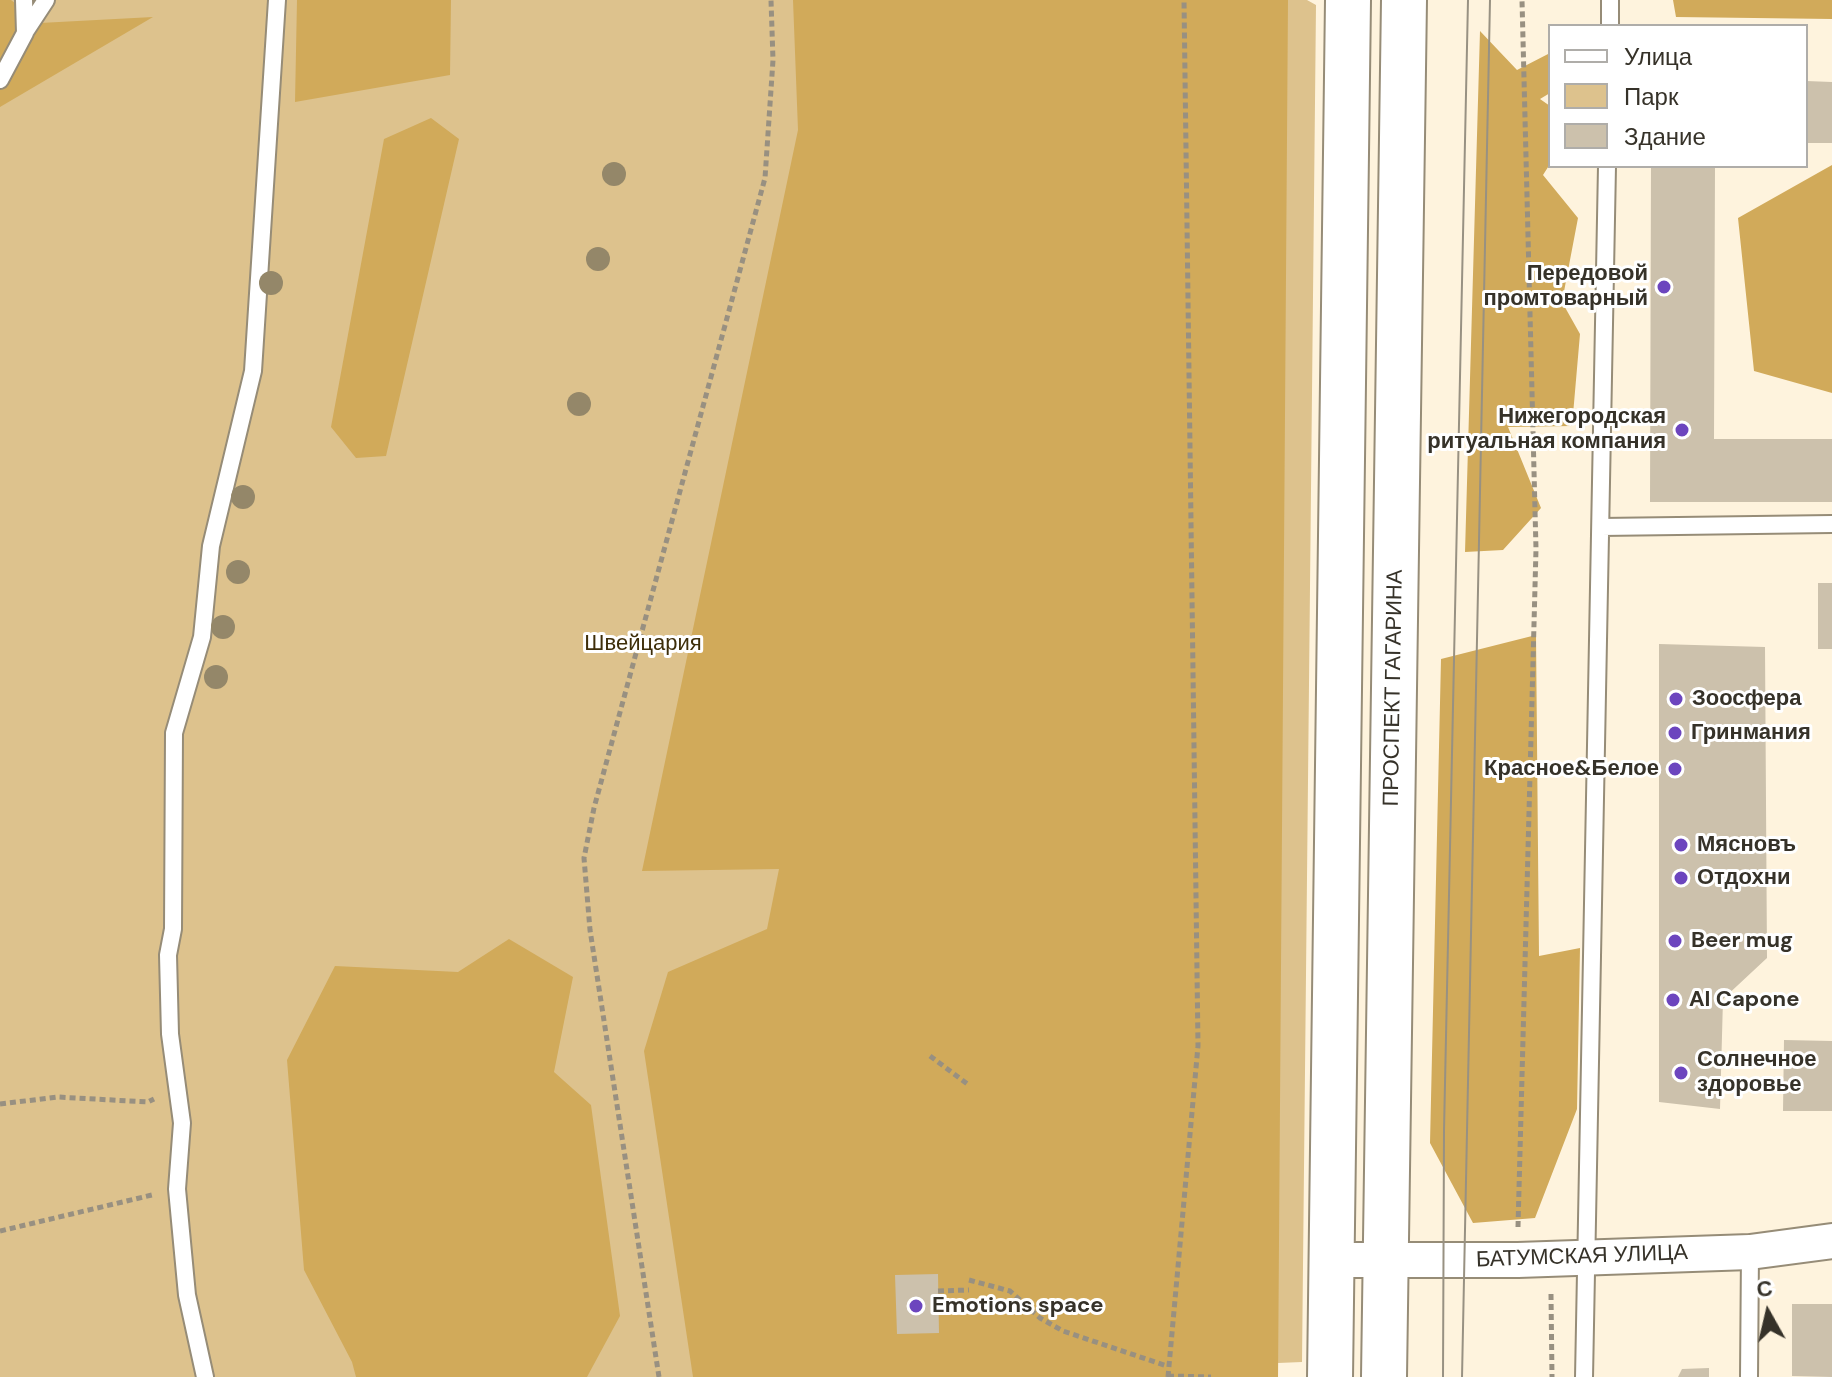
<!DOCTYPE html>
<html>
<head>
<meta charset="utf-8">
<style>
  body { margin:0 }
  #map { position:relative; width:1832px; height:1377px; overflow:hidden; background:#fef3dd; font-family:"DM Sans",sans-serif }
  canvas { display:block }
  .legend { position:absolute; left:1548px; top:24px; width:260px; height:144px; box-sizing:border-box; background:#fff; border:2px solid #afada9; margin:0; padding:10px 14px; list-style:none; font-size:24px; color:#363229 }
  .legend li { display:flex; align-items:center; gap:16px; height:40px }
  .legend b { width:40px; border:2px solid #afada9 }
  .north { position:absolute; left:1728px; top:1273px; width:80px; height:80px; -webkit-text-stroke:6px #fff; paint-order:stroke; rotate:352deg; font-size:22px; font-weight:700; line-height:32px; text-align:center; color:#363229 }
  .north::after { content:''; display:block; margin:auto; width:28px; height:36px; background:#363229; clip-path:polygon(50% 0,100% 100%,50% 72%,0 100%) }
</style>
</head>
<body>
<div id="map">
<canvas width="1832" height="1377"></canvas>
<ul class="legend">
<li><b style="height:10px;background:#fff"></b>Улица</li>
<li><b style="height:22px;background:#ddc28d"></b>Парк</li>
<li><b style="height:22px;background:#ccc1ac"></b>Здание</li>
</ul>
<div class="north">С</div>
</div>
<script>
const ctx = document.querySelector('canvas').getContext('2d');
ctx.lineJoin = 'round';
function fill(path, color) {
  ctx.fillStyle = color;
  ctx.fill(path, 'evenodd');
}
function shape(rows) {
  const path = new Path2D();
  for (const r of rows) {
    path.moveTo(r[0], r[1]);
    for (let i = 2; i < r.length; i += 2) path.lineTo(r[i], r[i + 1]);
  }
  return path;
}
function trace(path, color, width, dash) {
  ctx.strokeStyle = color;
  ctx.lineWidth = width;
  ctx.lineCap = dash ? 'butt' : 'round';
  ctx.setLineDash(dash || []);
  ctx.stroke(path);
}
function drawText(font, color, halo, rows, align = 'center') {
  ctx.font = font + ' "DM Sans",sans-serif';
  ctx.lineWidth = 6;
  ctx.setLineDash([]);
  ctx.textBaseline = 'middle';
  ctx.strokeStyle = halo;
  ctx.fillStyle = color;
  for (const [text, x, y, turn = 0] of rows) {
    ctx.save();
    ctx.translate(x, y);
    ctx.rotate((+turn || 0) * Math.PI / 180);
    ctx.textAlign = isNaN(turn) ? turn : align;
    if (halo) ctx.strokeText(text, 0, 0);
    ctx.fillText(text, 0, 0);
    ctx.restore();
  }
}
fill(shape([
  [0,0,1307,0,1316,5,1302,1362,1278,1363,1278,1377,0,1377]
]), '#ddc28d');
fill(shape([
  [0,0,11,0,40,23,153,17,0,107],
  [297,0,451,0,450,75,295,102],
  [793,0,1288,0,1278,1377,693,1377,644,1051,668,972,767,929,779,869,642,871,798,130],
  [1673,0,1832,0,1832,19,1676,17],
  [1480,31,1517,70,1550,53,1550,93,1540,99,1550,106,1550,164,1543,175,1578,218,1562,302,1580,334,1572,426,1508,427,1541,508,1503,550,1465,552],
  [431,118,459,139,386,456,356,458,331,427,384,139],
  [1832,165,1832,393,1754,371,1738,218],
  [1536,635,1539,956,1580,948,1577,1109,1535,1218,1473,1223,1430,1143,1441,659],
  [509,939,573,977,554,1072,591,1105,620,1316,587,1377,356,1377,352,1362,304,1270,287,1060,335,966,458,972]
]), '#d1aa5a');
fill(shape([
  [1806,81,1832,82,1832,143,1806,143],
  [1651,166,1715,166,1714,439,1832,439,1832,502,1650,502],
  [1818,583,1832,583,1832,649,1818,649],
  [1659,644,1765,647,1767,958,1723,999,1720,1109,1659,1102],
  [1784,1040,1832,1041,1832,1111,1783,1111],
  [938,1274,939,1333,897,1334,895,1275],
  [1792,1304,1832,1304,1832,1377,1792,1376],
  [1709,1368,1709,1377,1678,1377,1682,1369]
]), '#ccc1ac');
const service = shape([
  [1610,26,1610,0],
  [25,32,46,0],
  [0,80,25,33,24,0],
  [1601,527,1832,524],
  [205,1377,187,1295,177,1189,182,1123,170,1034,168,955,173,929,174,733,202,637,211,546,253,371,277,0],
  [1584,1377,1607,166],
  [1749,1377,1750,1252]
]);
const minor = shape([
  [1331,1260,1518,1260,1750,1252,1832,1241]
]);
const primary = shape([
  [1330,1377,1348,0],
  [1384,1377,1404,0]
]);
trace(service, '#968c77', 20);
trace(minor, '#968c77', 38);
trace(primary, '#968c77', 48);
trace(shape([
  [930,1056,970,1086],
  [0,1104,58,1097,148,1102,154,1099],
  [1518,1227,1536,549,1522,0],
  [0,1231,152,1195],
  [969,1280,1010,1291,1040,1318,1063,1331,1167,1366],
  [938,1291,969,1290],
  [1551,1294,1552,1377],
  [1168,1376,1211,1377],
  [659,1377,590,930,584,858,594,808,765,178,773,60,771,0],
  [1168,1377,1198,1046,1184,0]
]), '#989081', 5, [6, 4]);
trace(service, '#fff', 16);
trace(minor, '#fff', 34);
trace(primary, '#fff', 44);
trace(shape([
  [1443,1377,1444,1130,1468,0],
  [1462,1377,1490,0]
]), '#989182', 2);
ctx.fillStyle = '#948769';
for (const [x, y] of [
  [614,174],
  [598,259],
  [271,283],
  [579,404],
  [243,497],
  [238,572],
  [223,627],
  [216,677]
]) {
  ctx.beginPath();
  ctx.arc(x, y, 12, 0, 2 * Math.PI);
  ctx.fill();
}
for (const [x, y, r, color] of [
  [1664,287,8,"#6c45be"],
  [1682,430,8,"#6c45be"],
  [1676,699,8,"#6c45be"],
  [1675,733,8,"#6c45be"],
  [1675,769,8,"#6c45be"],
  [1681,845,8,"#6c45be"],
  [1681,878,8,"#6c45be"],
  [1675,941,8,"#6c45be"],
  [1673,1000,8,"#6c45be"],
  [1681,1073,8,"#6c45be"],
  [916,1306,8,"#6c45be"]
]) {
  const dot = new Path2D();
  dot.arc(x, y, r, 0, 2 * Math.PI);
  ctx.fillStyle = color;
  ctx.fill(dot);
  trace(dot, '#fff', 3);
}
drawText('bold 22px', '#363229', '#fff', [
  ["Передовой",1648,274,"right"],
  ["промтоварный",1648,299,"right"],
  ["Нижегородская",1666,417,"right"],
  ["ритуальная компания",1666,442,"right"],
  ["Зоосфера",1692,699],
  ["Гринмания",1691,733],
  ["Красное&Белое",1659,769,"right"],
  ["Мясновъ",1697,845],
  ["Отдохни",1697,878],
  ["Beer mug",1691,941],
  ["Al Capone",1689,1000],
  ["Солнечное",1697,1060],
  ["здоровье",1697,1085],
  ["Emotions space",932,1306]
], 'left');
drawText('22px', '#3e2e0a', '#fff', [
  ["Швейцария",643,644]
]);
drawText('22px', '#363229', '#fff', [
  ["ПРОСПЕКТ ГАГАРИНА",1394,688,-89],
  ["БАТУМСКАЯ УЛИЦА",1582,1257,-2]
]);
</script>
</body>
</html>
